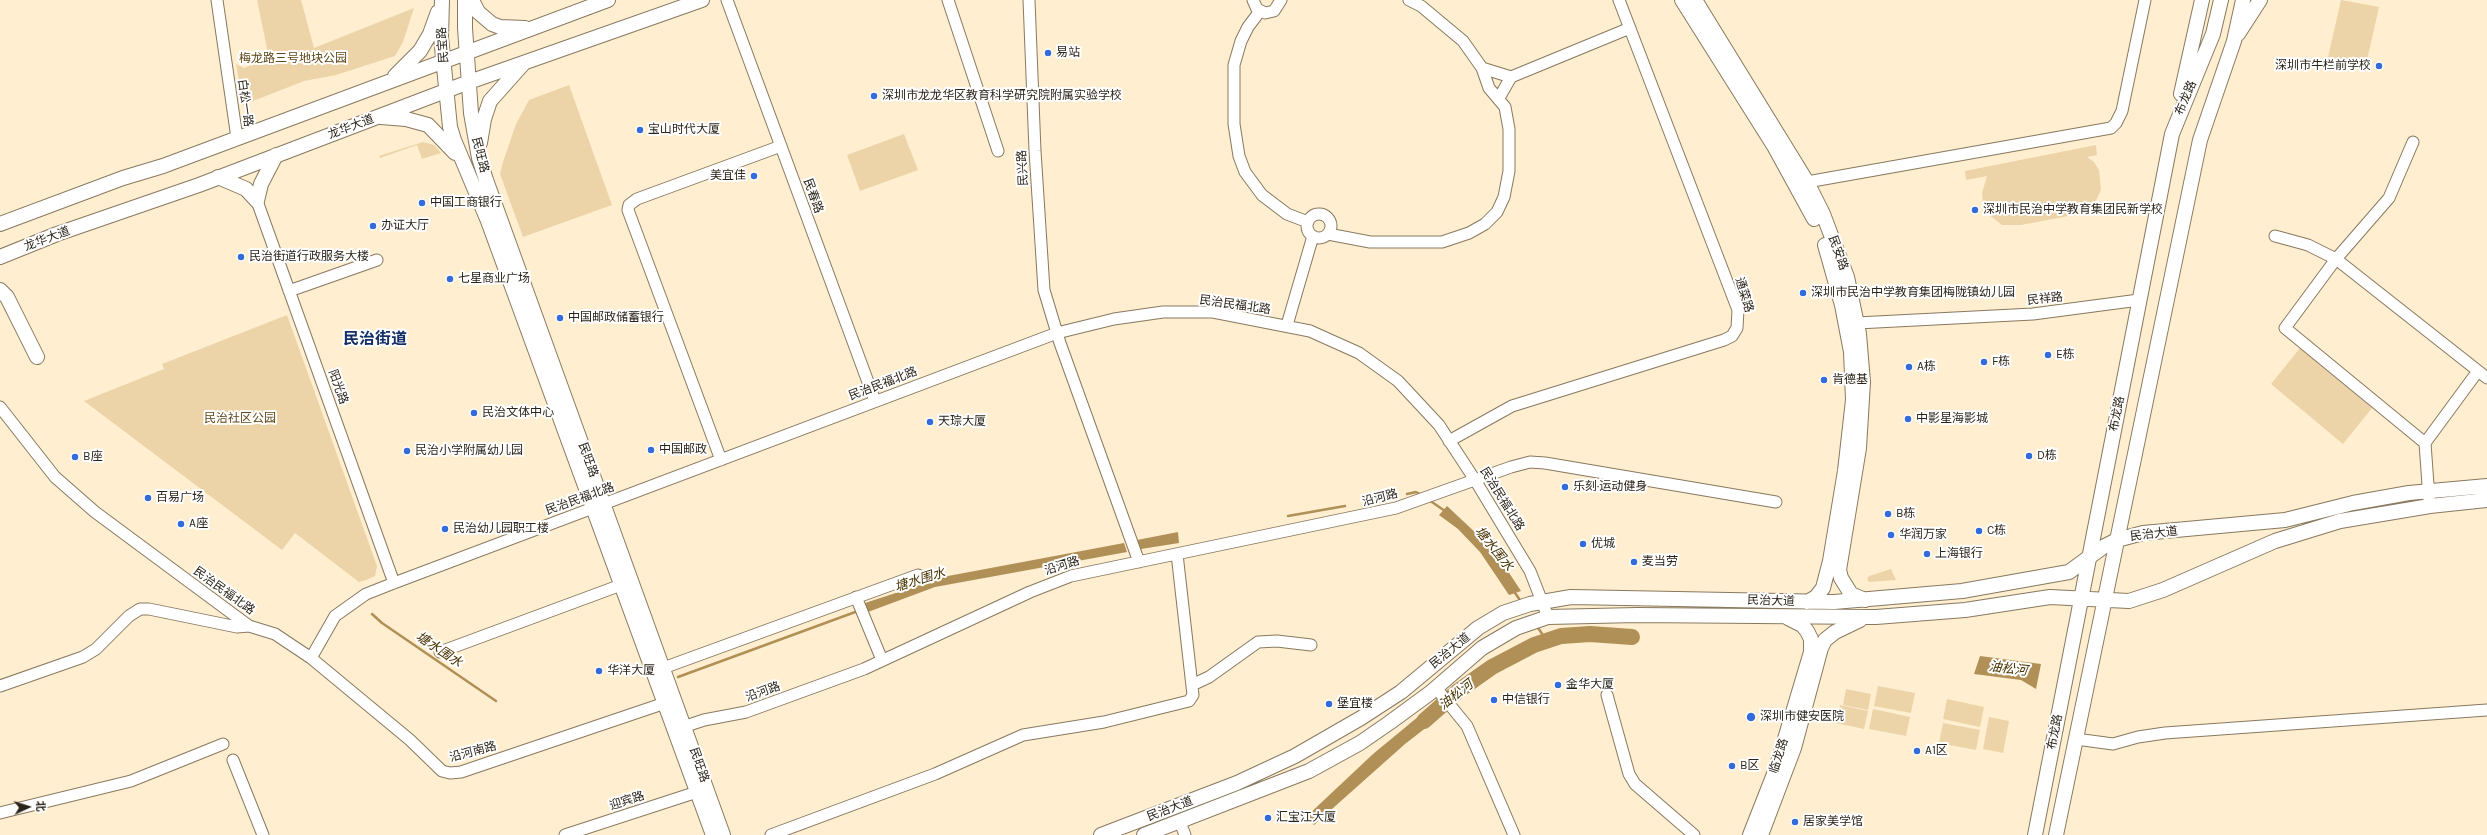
<!DOCTYPE html>
<html>
<head>
<meta charset="utf-8">
<style>
  body { margin:0 }
  #map { position:relative; width:2487px; height:835px; overflow:hidden; background:#ffeed0; font-family:Karla,"Noto Sans SC",sans-serif }
  canvas { display:block }
  .north { position:absolute; left:8px; top:787px; width:40px; height:40px; -webkit-text-stroke:3px #fff; paint-order:stroke; rotate:86deg; font-size:11px; font-weight:700; line-height:16px; text-align:center; color:#2b241a }
  .north::after { content:''; display:block; margin:auto; width:14px; height:18px; background:#2b241a; clip-path:polygon(50% 0,100% 100%,50% 72%,0 100%) }
</style>
</head>
<body>
<div id="map">
<canvas width="2487" height="835"></canvas>
<div class="north">北</div>
</div>
<script>
const ctx = document.querySelector('canvas').getContext('2d');
ctx.lineJoin = 'round';
function fill(path, color) {
  ctx.fillStyle = color;
  ctx.fill(path, 'evenodd');
}
function shape(rows) {
  const path = new Path2D();
  for (const r of rows) {
    if (r.length === 3) {
      path.moveTo(r[0] + r[2], r[1]);
      path.arc(r[0], r[1], r[2], 0, 2 * Math.PI);
      continue;
    }
    path.moveTo(r[0], r[1]);
    for (let i = 2; i < r.length; i += 2) path.lineTo(r[i], r[i + 1]);
  }
  return path;
}
function trace(path, color, width, dash) {
  ctx.strokeStyle = color;
  ctx.lineWidth = width;
  ctx.lineCap = dash ? 'butt' : 'round';
  ctx.setLineDash(dash || []);
  ctx.stroke(path);
}
function drawText(font, color, halo, rows, align = 'center') {
  ctx.font = font + ' Karla,"Noto Sans SC",sans-serif';
  ctx.lineWidth = 4;
  ctx.setLineDash([]);
  ctx.textBaseline = 'middle';
  ctx.strokeStyle = halo;
  ctx.fillStyle = color;
  for (const [text, x, y, turn = 0] of rows) {
    ctx.save();
    ctx.translate(x, y);
    ctx.rotate((+turn || 0) * Math.PI / 180);
    ctx.textAlign = isNaN(turn) ? turn : align;
    if (halo) ctx.strokeText(text, 0, 0);
    ctx.fillText(text, 0, 0);
    ctx.restore();
  }
}
fill(shape([
  [257,0,301,0,314,48,414,8,403,42,395,56,336,75,304,81,243,105,236,64,244,68,269,58],
  [2341,0,2379,7,2366,65,2328,57],
  [569,85,612,205,523,237,500,174,503,162,516,124,529,100],
  [904,134,918,170,860,191,847,155],
  [423,142,434,145,441,153,422,159,417,145,380,158,379,156],
  [2096,145,2097,155,2087,157,2094,162,2099,170,2101,190,2093,207,2079,214,2021,225,2002,225,1988,214,1983,204,1982,193,1987,176,1966,180,1965,171],
  [287,315,377,566,375,576,366,580,359,582,295,533,282,550,84,401,164,369,162,364],
  [2300,348,2372,408,2343,444,2271,384],
  [1891,569,1896,580,1869,582,1867,579,1869,576],
  [1878,686,1915,693,1911,713,1874,706],
  [1846,689,1871,694,1868,710,1843,705],
  [1947,699,1984,707,1980,727,1943,719],
  [1840,705,1868,711,1864,729,1836,723],
  [1873,709,1910,717,1906,736,1869,729],
  [1989,717,2009,721,2003,753,1983,749],
  [1943,723,1980,730,1976,750,1939,743]
]), '#ecd4a8');
fill(shape([
  [1447,506,1494,550,1521,591,1509,595,1480,552,1458,529,1439,515],
  [1178,532,1179,543,1141,549,1137,540],
  [1124,543,1127,552,935,587,868,612,865,603,948,576],
  [1584,628,1632,631,1633,642,1585,641],
  [1565,630,1566,643,1539,648,1522,657,1516,646],
  [1501,655,1507,666,1479,682,1458,699,1453,690],
  [1980,656,2041,664,2036,689,2021,680,1974,674],
  [1436,702,1442,710,1441,716,1405,744,1314,825,1306,817,1373,754]
]), '#b09056');
trace(shape([
  [1407,494,1416,492,1422,495],
  [1429,500,1445,511],
  [1288,516,1345,506],
  [1513,590,1522,603],
  [372,614,382,623,496,701],
  [1536,625,1545,638],
  [678,677,858,611]
]), '#b09056', 2.5);
trace(shape([
  [1424,721,1458,691,1492,667,1534,645,1561,636,1590,634,1632,637]
]), '#b09056', 16);
const minor = shape([
  [217,0,237,138],
  [727,0,875,401],
  [948,0,998,151],
  [1029,0,1035,151,1044,290,1060,343,1139,562],
  [1253,0,1257,9,1265,13,1274,11,1281,0],
  [1260,11,1248,27,1241,41,1234,65,1234,124,1239,156,1245,172,1262,195,1287,214,1308,222],
  [1482,68,1511,77],
  [1499,98,1511,77,1630,28],
  [2413,142,2389,198,2336,259,2285,328,2425,443],
  [1807,182,2111,128,2116,123,2122,111,2145,0],
  [257,201,394,583],
  [1319,226,12],
  [1328,234,1370,242,1442,242,1469,233,1485,224,1497,212,1504,197,1509,171,1509,129,1505,107,1489,88,1482,68,1463,41,1421,6,1409,0],
  [2275,236,2308,245,2336,259,2487,378],
  [289,291,377,260],
  [1857,323,2033,314,2139,300],
  [1287,325,1313,236],
  [0,407,55,477,95,512,249,626,275,634,311,658,410,740,442,771,450,773,461,772,671,701],
  [1449,441,1512,406,1724,340,1732,336,1737,328,1738,310,1619,0],
  [721,460,628,210,629,205,637,199,781,146],
  [2429,499,2425,443,2478,371],
  [856,597,882,660],
  [440,652,621,585],
  [311,658,335,616,366,594,394,583,1057,333,1114,319,1163,312,1213,312,1310,331,1359,353,1398,381,1439,425,1475,480,1530,571,1548,617],
  [655,671,918,575],
  [1192,685,1209,677,1258,642,1277,641,1311,645],
  [0,686,83,657,96,649,129,616,140,609,149,609,237,627,249,626],
  [1436,688,1467,726,1514,835],
  [1607,695,1629,774,1635,784,1694,835],
  [677,729,704,720,746,712,864,669,1030,592,1071,576,1396,508,1511,467,1530,462,1545,463,1776,502],
  [2076,739,2113,744,2138,737,2165,733,2487,710],
  [233,760,263,835],
  [0,813,131,781,223,744],
  [1180,822,1185,835],
  [565,835,697,792],
  [771,835,935,774,1023,735,1104,722,1189,701,1193,695,1177,554]
]);
const major = shape([
  [442,0,441,37,450,127,454,140,488,221,713,835],
  [465,0,465,28,471,113,479,158,486,180,723,835],
  [472,0,478,12,492,24,500,27,525,28],
  [1682,0,1774,146,1814,219],
  [1695,0,1807,182,1823,214,1847,277,1859,334,1863,382,1859,448,1839,570,1841,578,1851,594,1865,600],
  [2238,34,2260,0],
  [395,76,420,51,430,34,438,12],
  [2181,94,2202,0],
  [381,117,406,119,428,125,455,153],
  [480,143,484,119,490,101,523,64],
  [218,177,246,189,257,201],
  [257,201,261,184,276,155],
  [0,224,123,178,163,166,608,0],
  [0,257,57,234,199,185,469,82,702,0],
  [0,290,7,297,37,357],
  [1807,602,1816,597,1823,588,1830,561,1845,471,1853,400,1851,352,1842,305,1825,245],
  [1101,835,1237,783,1295,756,1361,718,1401,692,1478,628,1503,613,1530,604,1571,597,1834,602,1962,591,2069,572,2103,547,2117,540,2143,533,2285,520,2353,503,2409,493,2487,486],
  [1144,835,1309,771,1360,743,1389,723,1430,693,1482,648,1516,628,1548,617,1637,615,1876,617,1965,610,2050,597,2129,601,2163,590,2275,541,2340,521,2430,506,2487,500],
  [1750,835,1776,769,1811,652,1811,639,1807,631,1802,625,1788,618],
  [1761,835,1794,748,1821,648,1825,640,1835,632,1860,620],
  [2035,835,2172,134,2213,34,2221,0],
  [2056,835,2200,140,2234,41,2243,0]
]);
trace(minor, '#88795f', 13);
trace(major, '#88795f', 16);
trace(minor, '#fff', 11);
trace(major, '#fff', 14);
for (const [x, y, r, color] of [
  [1048,53,4,"#336cda"],
  [2379,66,4,"#336cda"],
  [874,96,4,"#336cda"],
  [640,130,4,"#336cda"],
  [754,176,4,"#336cda"],
  [422,203,4,"#336cda"],
  [1975,210,4,"#336cda"],
  [373,226,4,"#336cda"],
  [241,257,4,"#336cda"],
  [450,279,4,"#336cda"],
  [1803,293,4,"#336cda"],
  [560,318,4,"#336cda"],
  [2048,355,4,"#336cda"],
  [1984,362,4,"#336cda"],
  [1909,367,4,"#336cda"],
  [1824,380,4,"#336cda"],
  [474,413,4,"#336cda"],
  [1908,419,4,"#336cda"],
  [930,422,4,"#336cda"],
  [651,450,4,"#336cda"],
  [407,451,4,"#336cda"],
  [2029,456,4,"#336cda"],
  [75,457,4,"#336cda"],
  [1565,487,4,"#336cda"],
  [148,498,4,"#336cda"],
  [1888,514,4,"#336cda"],
  [181,524,4,"#336cda"],
  [445,529,4,"#336cda"],
  [1979,531,4,"#336cda"],
  [1891,535,4,"#336cda"],
  [1583,544,4,"#336cda"],
  [1927,554,4,"#336cda"],
  [1634,562,4,"#336cda"],
  [599,671,4,"#336cda"],
  [1558,685,4,"#336cda"],
  [1494,700,4,"#336cda"],
  [1329,704,4,"#336cda"],
  [1751,717,5,"#336cda"],
  [1917,751,4,"#336cda"],
  [1732,766,4,"#336cda"],
  [1268,818,4,"#336cda"],
  [1795,822,4,"#336cda"]
]) {
  const dot = new Path2D();
  dot.arc(x, y, r, 0, 2 * Math.PI);
  ctx.fillStyle = color;
  ctx.fill(dot);
  trace(dot, '#fff', 1.5);
}
drawText('12px', '#2b241a', '#fff', [
  ["民宝路",443,45,-94],
  ["布龙路",2186,98,-67],
  ["白松一路",245,103,82],
  ["龙华大道",351,127,-21],
  ["民旺路",480,155,76],
  ["民兴路",1023,168,-93],
  ["民春路",813,196,70],
  ["龙华大道",47,239,-21],
  ["民安路",1838,253,70],
  ["通菜路",1744,295,73],
  ["民祥路",2045,299,-6],
  ["民治民福北路",1235,305,8],
  ["民治民福北路",883,384,-21],
  ["阳光路",338,387,70],
  ["布龙路",2117,414,-79],
  ["民旺路",588,460,70],
  ["沿河路",1380,498,-14],
  ["民治民福北路",580,499,-20],
  ["民治民福北路",1502,499,58],
  ["民治大道",2154,534,-7],
  ["沿河路",1062,566,-18],
  ["民治民福北路",224,591,36],
  ["民治大道",1771,601,2],
  ["民治大道",1450,651,-39],
  ["沿河路",763,692,-20],
  ["布龙路",2055,732,-79],
  ["沿河南路",473,752,-15],
  ["临龙路",1779,756,-72],
  ["民旺路",699,765,71],
  ["迎宾路",627,801,-18],
  ["民治大道",1170,809,-21]
]);
drawText('12px', '#2b241a', '#fff', [
  ["易站",1056,53],
  ["深圳市牛栏前学校",2371,66,"right"],
  ["深圳市龙龙华区教育科学研究院附属实验学校",882,96],
  ["宝山时代大厦",648,130],
  ["美宜佳",746,176,"right"],
  ["中国工商银行",430,203],
  ["深圳市民治中学教育集团民新学校",1983,210],
  ["办证大厅",381,226],
  ["民治街道行政服务大楼",249,257],
  ["七星商业广场",458,279],
  ["深圳市民治中学教育集团梅陇镇幼儿园",1811,293],
  ["中国邮政储蓄银行",568,318],
  ["E栋",2056,355],
  ["F栋",1992,362],
  ["A栋",1917,367],
  ["肯德基",1832,380],
  ["民治文体中心",482,413],
  ["中影星海影城",1916,419],
  ["天琮大厦",938,422],
  ["中国邮政",659,450],
  ["民治小学附属幼儿园",415,451],
  ["D栋",2037,456],
  ["B座",83,457],
  ["乐刻·运动健身",1573,487],
  ["百易广场",156,498],
  ["B栋",1896,514],
  ["A座",189,524],
  ["民治幼儿园职工楼",453,529],
  ["C栋",1987,531],
  ["华润万家",1899,535],
  ["优城",1591,544],
  ["上海银行",1935,554],
  ["麦当劳",1642,562],
  ["华洋大厦",607,671],
  ["金华大厦",1566,685],
  ["中信银行",1502,700],
  ["堡宜楼",1337,704],
  ["深圳市健安医院",1760,717],
  ["A1区",1925,751],
  ["B区",1740,766],
  ["汇宝江大厦",1276,818],
  ["居家美学馆",1803,822]
], 'left');
drawText('12px', '#5f481a', '#fff', [
  ["梅龙路三号地块公园",293,59],
  ["民治社区公园",240,419]
]);
drawText('italic 13px', '#483200', '#fff', [
  ["塘水围水",1494,549,51],
  ["塘水围水",920,580,-17],
  ["塘水围水",439,650,34],
  ["油松河",2008,669,7],
  ["油松河",1456,695,-38]
]);
drawText('bold 16px', '#142f65', '#fff', [
  ["民治街道",375,339]
]);
</script>
</body>
</html>
